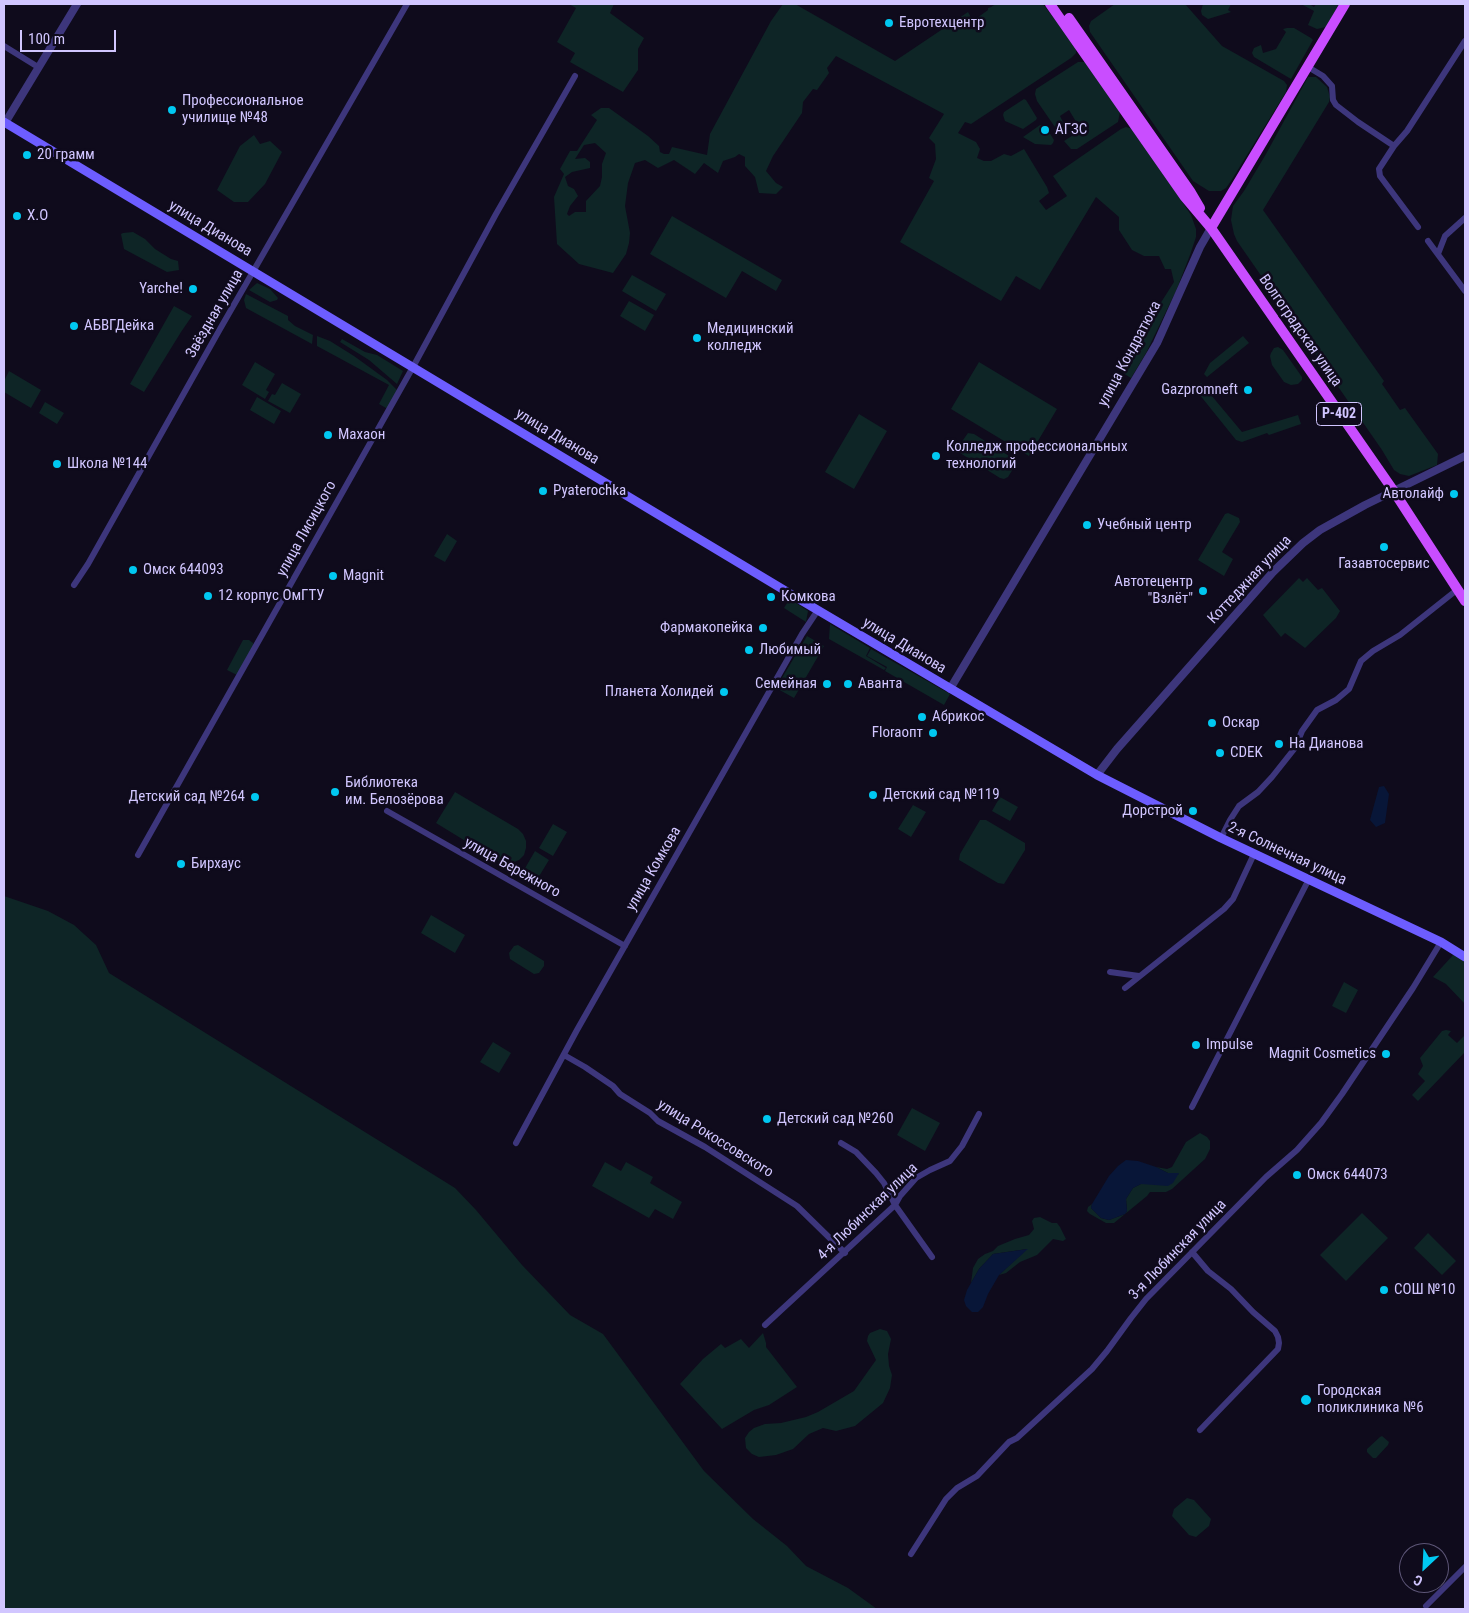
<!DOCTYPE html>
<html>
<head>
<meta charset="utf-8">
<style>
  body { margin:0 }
  #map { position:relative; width:1469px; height:1613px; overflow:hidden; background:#0f0b1c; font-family:"Roboto Condensed",sans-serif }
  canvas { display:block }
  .frame { position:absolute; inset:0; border:5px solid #d1c6ff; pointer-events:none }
  .north { position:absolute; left:1399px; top:1543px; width:50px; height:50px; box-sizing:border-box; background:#0f0b1c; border:1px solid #5d5677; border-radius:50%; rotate:205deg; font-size:14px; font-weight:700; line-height:20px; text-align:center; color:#d1c6ff }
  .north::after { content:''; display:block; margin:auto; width:18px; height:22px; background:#00c8f1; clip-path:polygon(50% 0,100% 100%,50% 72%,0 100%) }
  .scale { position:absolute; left:20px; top:30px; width:96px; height:22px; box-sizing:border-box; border:2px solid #d1c6ff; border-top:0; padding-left:6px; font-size:15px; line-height:18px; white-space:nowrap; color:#d1c6ff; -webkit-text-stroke:4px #0f0b1c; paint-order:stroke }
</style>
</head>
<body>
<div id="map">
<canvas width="1469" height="1613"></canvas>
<div class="frame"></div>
<div class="north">С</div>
<div class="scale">100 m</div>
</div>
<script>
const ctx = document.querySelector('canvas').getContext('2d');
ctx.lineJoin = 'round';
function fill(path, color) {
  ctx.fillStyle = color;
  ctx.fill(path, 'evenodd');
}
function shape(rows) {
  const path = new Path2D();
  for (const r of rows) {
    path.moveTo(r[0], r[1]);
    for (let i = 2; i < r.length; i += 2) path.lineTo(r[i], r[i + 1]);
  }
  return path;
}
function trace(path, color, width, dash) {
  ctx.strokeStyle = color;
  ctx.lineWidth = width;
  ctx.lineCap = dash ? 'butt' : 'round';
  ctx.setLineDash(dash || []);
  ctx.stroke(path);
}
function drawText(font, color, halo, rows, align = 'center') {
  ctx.font = font + ' "Roboto Condensed",sans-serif';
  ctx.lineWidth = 5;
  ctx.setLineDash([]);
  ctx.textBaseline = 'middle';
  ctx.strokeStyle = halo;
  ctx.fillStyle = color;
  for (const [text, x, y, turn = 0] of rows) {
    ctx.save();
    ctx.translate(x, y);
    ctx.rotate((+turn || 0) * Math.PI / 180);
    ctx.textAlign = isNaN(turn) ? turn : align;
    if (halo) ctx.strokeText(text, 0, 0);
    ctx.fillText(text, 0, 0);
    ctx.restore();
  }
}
fill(shape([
  [569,4,614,4,610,13,644,38,638,49,638,70,623,92,570,62,575,53,557,42,576,8],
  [783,4,795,4,895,61,968,12,973,21,988,10,988,8,991,7,996,4,1043,4,1076,47,1076,53,1071,58,971,124,965,122,958,133,976,142,980,149,977,158,984,161,991,161,1004,154,1011,156,1024,149,1047,187,1049,193,1039,201,1046,210,1067,196,1053,176,1121,129,1126,127,1133,129,1191,215,1196,229,1196,237,1190,255,1176,291,1146,353,1131,378,1118,370,1174,282,1171,269,1165,269,1159,256,1144,256,1132,250,1119,230,1119,217,1096,197,1040,290,1016,276,1001,301,900,242,934,181,929,178,936,159,935,144,929,138,944,114,836,56,827,68,829,73,817,90,813,89,803,102,802,113,773,156,766,171,776,183,783,187,776,194,759,193,755,177,745,166,745,157,739,154,735,157,723,161,718,173,704,163,695,174,674,160,658,168,645,160,635,163,628,183,625,206,630,233,629,243,626,254,613,273,579,264,557,244,554,197,564,174,560,169,570,151,577,151,597,120,591,115,601,108,609,108,648,136,659,146,660,152,664,154,669,154,672,147,707,155,710,134,771,21],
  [595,143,606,153,602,164,602,177,600,186,586,201,586,212,575,212,569,216,567,214,570,206,578,196,574,189,568,186,565,177,572,172,590,168,590,162,585,158,575,159,584,145],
  [1115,4,1185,4,1222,46,1284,81,1287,85,1286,92,1231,181,1226,188,1221,191,1209,191,1193,181,1090,32,1089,26,1091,21],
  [1203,4,1231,4,1228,10,1231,12,1208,19,1202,15,1201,11],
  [1301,4,1309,4,1314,7,1316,4,1339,4,1326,27,1317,29,1308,25,1314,11],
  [1287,28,1294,28,1311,38,1313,40,1291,79,1254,57,1252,53,1254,48,1261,45,1263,53,1276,49,1286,32,1283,29],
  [1078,62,1085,62,1120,112,1118,122,1077,149,1071,149,1064,141,1081,130,1069,110,1060,116,1067,130,1065,134,1059,133,1037,101,1035,94,1036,89],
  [1308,77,1316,77,1327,87,1330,97,1329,102,1263,210,1384,381,1382,384,1400,410,1405,408,1438,454,1437,465,1409,476,1400,474,1394,470,1382,450,1237,241,1234,234,1231,220,1233,206,1244,191,1266,154],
  [1024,99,1026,100,1037,118,1036,120,1023,129,1005,121,1003,115,1004,112],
  [1040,125,1045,126,1054,140,1053,143,1051,145,1035,144,1023,137],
  [254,135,260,144,270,141,282,152,265,184,248,202,234,202,217,190,240,146],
  [672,216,782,280,776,291,742,271,726,298,650,254],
  [133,232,145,239,155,249,171,259,178,261,179,270,167,272,124,249,121,234,123,233],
  [632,275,666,294,656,311,622,291],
  [257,283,270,289,278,298,277,300,270,302,249,290],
  [246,294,288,316,288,320,295,326,313,335,312,344,246,308,244,300],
  [629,301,654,315,645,331,620,316],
  [174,306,192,316,181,332,144,392,130,384],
  [317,336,330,341,354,356,387,380,397,390,389,407,386,408,379,404,389,385,317,346],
  [1243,336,1249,343,1207,377,1204,374,1210,363],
  [342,339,365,352,377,355,403,371,397,384,369,360,340,342],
  [1278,347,1283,350,1302,377,1302,380,1298,384,1291,385,1284,382,1272,365,1270,356,1271,353,1274,348],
  [255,362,275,374,266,390,269,392,265,399,242,385],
  [979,362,1057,409,1029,456,951,409],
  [9,371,41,390,31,408,4,392,4,381],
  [282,383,301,394,290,413,268,401,272,394,275,395],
  [1201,383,1242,432,1298,415,1301,424,1269,435,1267,433,1242,442,1236,440,1195,389],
  [257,397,281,411,274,424,250,410],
  [45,402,64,413,57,424,39,413],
  [859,414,887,431,854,489,825,472],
  [968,433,974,434,1014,459,1016,464,1008,477,1004,479,1000,478,960,453,958,447],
  [1228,513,1239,518,1240,522,1222,552,1233,559,1224,576,1198,560,1225,514],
  [447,534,457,541,445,562,434,556],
  [1299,578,1303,582,1307,578,1318,590,1322,588,1340,611,1336,618,1305,648,1285,633,1281,637,1263,615],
  [789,600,796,603,808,611,806,622,784,608],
  [830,624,870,648,866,656,886,668,884,670,829,639],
  [807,636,824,646,794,698,776,688],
  [243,640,249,640,253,643,253,647,237,675,227,670],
  [871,649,950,694,944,705,885,671,887,667,867,656],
  [455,792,518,829,523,834,526,841,526,848,524,855,519,860,512,863,505,863,498,861,436,823],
  [1000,797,1018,807,1010,821,992,811],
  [913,805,926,812,911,837,898,829],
  [980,820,986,820,1025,843,1025,850,1004,884,998,883,959,860,960,854],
  [553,824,567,832,553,856,539,848],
  [535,851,549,860,538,878,524,870],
  [4,896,48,911,74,925,96,945,109,973,455,1188,476,1210,522,1265,570,1315,603,1334,704,1471,753,1519,787,1546,806,1566,848,1588,877,1609,4,1609],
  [431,915,465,935,455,953,421,933],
  [518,945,544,961,544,966,539,973,534,974,510,959,509,953,514,946],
  [1454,954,1465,962,1465,1004,1446,984,1433,977],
  [1344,982,1358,990,1346,1013,1332,1006],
  [1446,1030,1451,1031,1448,1035,1457,1043,1465,1035,1465,1052,1418,1101,1412,1095,1425,1081,1418,1074,1423,1066,1420,1058,1442,1031],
  [493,1042,511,1053,499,1073,480,1062],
  [912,1108,940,1123,925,1151,897,1135],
  [1200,1133,1207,1137,1210,1141,1210,1149,1205,1159,1172,1189,1166,1192,1150,1192,1147,1196,1114,1223,1106,1223,1090,1214,1087,1211,1088,1207,1092,1204,1091,1208,1101,1218,1109,1220,1125,1214,1127,1211,1126,1199,1133,1188,1141,1184,1154,1184,1179,1174,1168,1173,1156,1167,1167,1169,1172,1167,1186,1142],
  [605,1162,621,1171,626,1162,653,1177,650,1183,682,1202,673,1219,655,1209,649,1218,592,1186],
  [1362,1213,1388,1238,1346,1281,1320,1255],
  [1040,1217,1052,1223,1057,1223,1060,1227,1066,1239,1063,1241,1053,1239,1037,1255,1020,1262,1006,1273,999,1275,1027,1249,993,1254,979,1269,971,1283,973,1268,978,1259,985,1254,993,1251,998,1246,1015,1239,1029,1235,1034,1229,1032,1221,1034,1218],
  [1428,1233,1456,1261,1442,1275,1414,1248],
  [880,1329,887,1331,891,1339,888,1354,889,1366,892,1375,890,1388,883,1403,855,1426,836,1431,823,1428,809,1434,793,1449,776,1455,759,1457,752,1454,746,1448,745,1438,749,1432,754,1428,765,1424,781,1423,806,1417,818,1412,854,1391,876,1360,867,1341,868,1336,870,1333],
  [763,1333,766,1343,766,1347,797,1387,769,1405,754,1410,722,1429,680,1384,703,1359,721,1344,725,1348,741,1339,749,1348],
  [1382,1436,1389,1442,1388,1445,1376,1458,1373,1458,1367,1452,1367,1449,1380,1437],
  [1187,1498,1194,1500,1211,1519,1209,1526,1196,1537,1189,1535,1172,1516,1174,1509]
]), '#0e2526');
fill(shape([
  [1384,786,1389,794,1385,823,1376,827,1370,820,1379,787],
  [1126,1160,1138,1161,1156,1167,1168,1173,1179,1173,1173,1183,1168,1186,1141,1184,1133,1188,1126,1199,1127,1211,1125,1214,1109,1220,1101,1218,1091,1208,1092,1204,1109,1176,1118,1166],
  [1028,1249,999,1275,988,1294,983,1307,978,1312,972,1312,966,1306,964,1300,967,1290,979,1269,993,1254]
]), '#081638');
trace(shape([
  [4,46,38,67],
  [1308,67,1323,76,1332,86,1333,100,1336,105,1358,122,1394,146],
  [1418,227,1380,176,1379,169,1394,146,1407,131,1465,41],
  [1428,241,1465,291],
  [1438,254,1445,236,1465,218],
  [74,585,88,564,220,329,407,4],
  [387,811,625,946],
  [1221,838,1230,820,1239,806,1258,792,1272,777,1295,748,1302,731,1317,710,1336,700,1349,689,1361,661,1373,651,1400,635,1458,589],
  [138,855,413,367,496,214,575,76],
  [1110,972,1139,976],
  [1125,988,1224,909,1233,899,1254,854],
  [564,1055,585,1067,613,1086,620,1094,650,1113,658,1121,705,1147,797,1206,845,1253],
  [1192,1107,1309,879],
  [516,1143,577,1030,802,634,818,610],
  [841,1143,856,1152,876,1173,884,1183,895,1205,932,1257],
  [1192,1252,1208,1271,1231,1289,1253,1312,1275,1331,1278,1337,1279,1343,1278,1349,1200,1430],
  [765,1325,895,1205,900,1196,916,1178,930,1170,950,1161,962,1146,979,1114],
  [911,1554,946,1499,957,1488,977,1476,1009,1442,1017,1438,1092,1369,1107,1351,1131,1318,1146,1299,1266,1177,1297,1150,1321,1123,1342,1094,1413,988,1441,942],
  [1426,1606,1465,1567]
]), '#3d367c', 6);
trace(shape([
  [5,123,77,4],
  [950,689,1157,343,1200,247,1211,228],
  [1097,775,1117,749,1273,572,1303,543,1320,530,1365,505,1465,456]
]), '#3d367c', 8);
trace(shape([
  [4,122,804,602,1097,775,1221,838,1441,942,1465,957]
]), '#6d5dff', 9);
trace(shape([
  [1050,4,1184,196,1211,228,1393,490,1465,601],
  [1069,18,1190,191,1200,208],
  [1211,228,1345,4]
]), '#c94dff', 10);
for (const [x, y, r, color] of [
  [889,23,5,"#00c8f1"],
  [172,110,5,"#00c8f1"],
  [1045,130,5,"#00c8f1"],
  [27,155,5,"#00c8f1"],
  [17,216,5,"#00c8f1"],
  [193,289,5,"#00c8f1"],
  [74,326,5,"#00c8f1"],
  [697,338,5,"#00c8f1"],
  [1248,390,5,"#00c8f1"],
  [328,435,5,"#00c8f1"],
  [936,456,5,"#00c8f1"],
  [57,464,5,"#00c8f1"],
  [543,491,5,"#00c8f1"],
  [1454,494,5,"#00c8f1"],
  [1087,525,5,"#00c8f1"],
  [1384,547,5,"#00c8f1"],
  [133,570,5,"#00c8f1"],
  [333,576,5,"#00c8f1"],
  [1203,591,5,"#00c8f1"],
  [208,596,5,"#00c8f1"],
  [771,597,5,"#00c8f1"],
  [763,628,5,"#00c8f1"],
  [749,650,5,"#00c8f1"],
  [827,684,5,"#00c8f1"],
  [848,684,5,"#00c8f1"],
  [724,692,5,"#00c8f1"],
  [922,717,5,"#00c8f1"],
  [1212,723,5,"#00c8f1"],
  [933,733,5,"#00c8f1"],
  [1279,744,5,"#00c8f1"],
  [1220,753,5,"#00c8f1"],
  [335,792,5,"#00c8f1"],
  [873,795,5,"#00c8f1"],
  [255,797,5,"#00c8f1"],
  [1193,811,5,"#00c8f1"],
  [181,864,5,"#00c8f1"],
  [1196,1045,5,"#00c8f1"],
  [1386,1054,5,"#00c8f1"],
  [767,1119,5,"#00c8f1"],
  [1297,1175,5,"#00c8f1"],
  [1384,1290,5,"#00c8f1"],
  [1306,1400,6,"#00c8f1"]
]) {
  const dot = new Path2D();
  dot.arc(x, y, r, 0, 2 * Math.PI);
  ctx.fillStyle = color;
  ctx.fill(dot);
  trace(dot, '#0f0b1c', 2);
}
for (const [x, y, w] of [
  [1339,414,45]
]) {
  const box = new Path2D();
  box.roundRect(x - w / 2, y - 11.5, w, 23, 4);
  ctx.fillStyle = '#0f0b1c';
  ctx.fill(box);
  trace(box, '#d1c6ff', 1);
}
drawText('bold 14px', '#d1c6ff', null, [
  ["Р-402",1339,414]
]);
drawText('15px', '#d1c6ff', '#0f0b1c', [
  ["Евротехцентр",899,23],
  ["Профессиональное",182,101],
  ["училище №48",182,118],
  ["АГЗС",1055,130],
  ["20 грамм",37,155],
  ["Х.О",27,216],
  ["Yarche!",183,289,"right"],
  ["АБВГДейка",84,326],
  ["Медицинский",707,329],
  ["колледж",707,346],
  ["Gazpromneft",1238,390,"right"],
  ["Махаон",338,435],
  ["Колледж профессиональных",946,447],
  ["технологий",946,464],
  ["Школа №144",67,464],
  ["Pyaterochka",553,491],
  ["Автолайф",1444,494,"right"],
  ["Учебный центр",1097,525],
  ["Газавтосервис",1384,564,"center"],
  ["Омск 644093",143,570],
  ["Magnit",343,576],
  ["Автотецентр",1193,582,"right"],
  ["\"Взлёт\"",1193,599,"right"],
  ["12 корпус ОмГТУ",218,596],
  ["Комкова",781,597],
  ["Фармакопейка",753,628,"right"],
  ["Любимый",759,650],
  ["Семейная",817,684,"right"],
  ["Аванта",858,684],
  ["Планета Холидей",714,692,"right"],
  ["Абрикос",932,717],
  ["Оскар",1222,723],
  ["Floraопт",923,733,"right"],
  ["На Дианова",1289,744],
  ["CDEK",1230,753],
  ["Библиотека",345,783],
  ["им. Белозёрова",345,800],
  ["Детский сад №119",883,795],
  ["Детский сад №264",245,797,"right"],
  ["Дорстрой",1183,811,"right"],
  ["Бирхаус",191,864],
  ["Impulse",1206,1045],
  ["Magnit Cosmetics",1376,1054,"right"],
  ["Детский сад №260",777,1119],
  ["Омск 644073",1307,1175],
  ["СОШ №10",1394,1290],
  ["Городская",1317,1391],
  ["поликлиника №6",1317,1408]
], 'left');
drawText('15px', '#d1c6ff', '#0f0b1c', [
  ["улица Дианова",210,229,31],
  ["Звёздная улица",215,314,-60],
  ["Волгоградская улица",1300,331,55],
  ["улица Кондратюка",1130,354,-62],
  ["улица Дианова",557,437,31],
  ["улица Лисицкого",307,529,-61],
  ["Коттеджная улица",1250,580,-47],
  ["улица Дианова",904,646,31],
  ["2-я Солнечная улица",1287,854,25],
  ["улица Бережного",512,868,29],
  ["улица Комкова",654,869,-60],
  ["улица Рокоссовского",715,1139,32],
  ["4-я Любинская улица",868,1212,-44],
  ["3-я Любинская улица",1178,1250,-46]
]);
</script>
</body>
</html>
